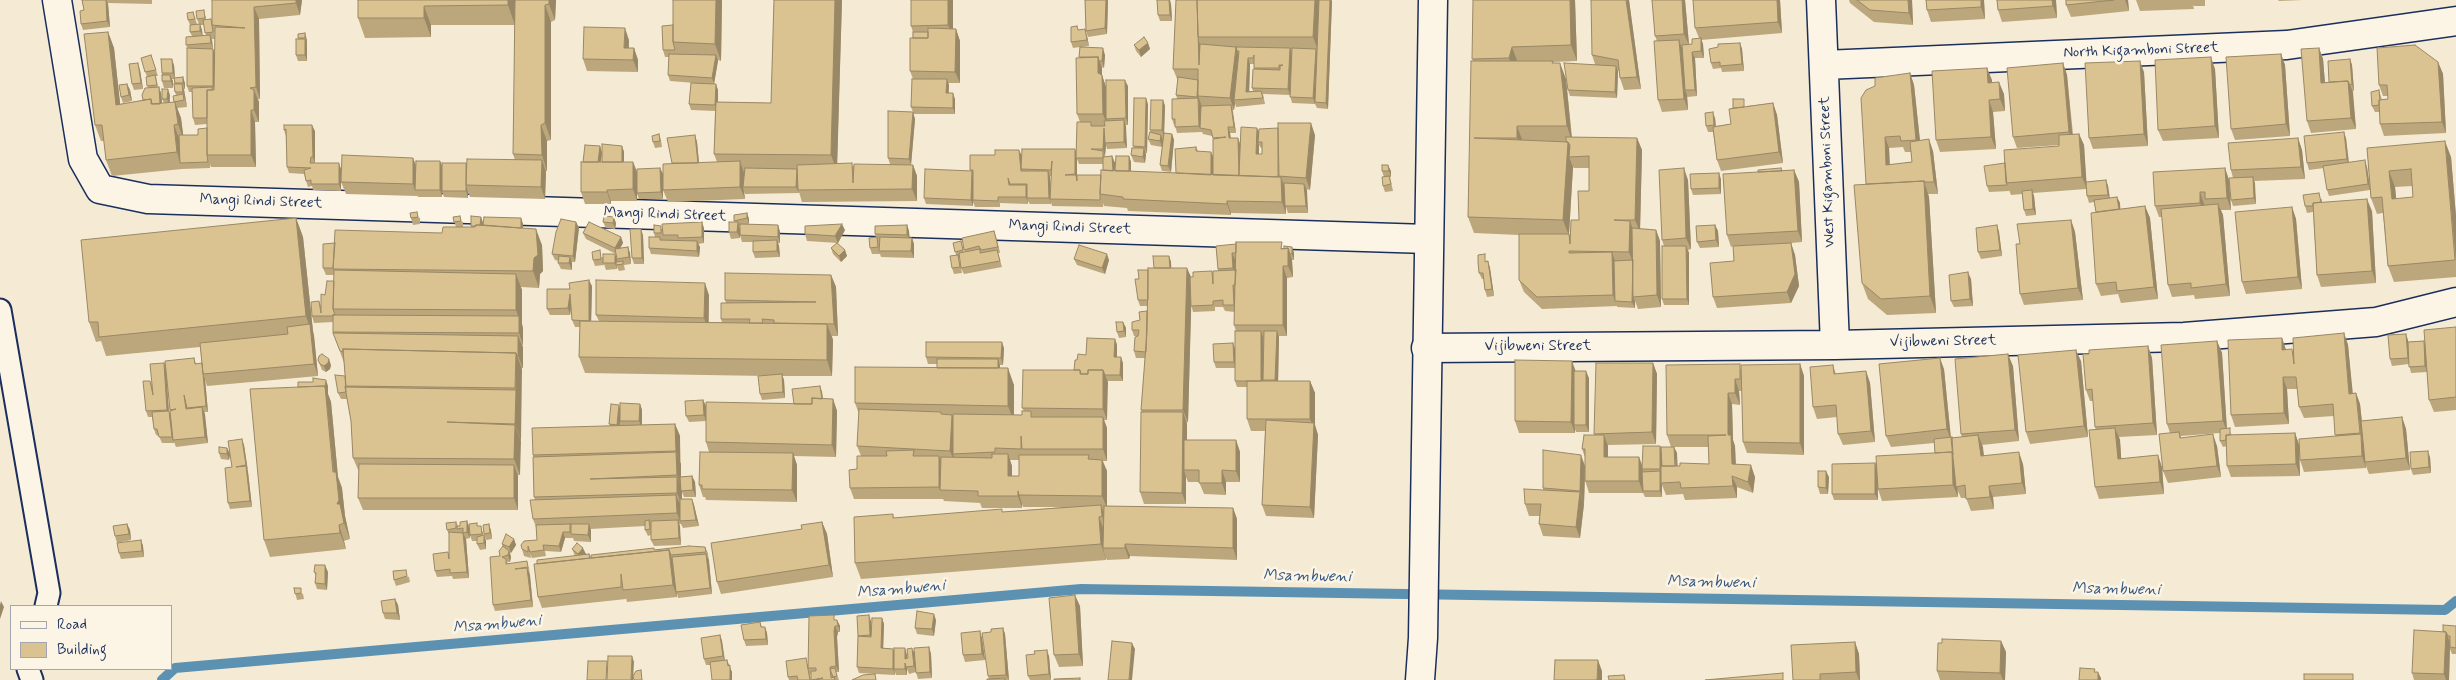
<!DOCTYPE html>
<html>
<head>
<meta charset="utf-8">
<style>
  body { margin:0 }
  #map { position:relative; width:2456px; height:680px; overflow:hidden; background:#f5ebd4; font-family:Mynerve,sans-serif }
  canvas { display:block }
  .legend { position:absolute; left:10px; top:605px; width:162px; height:65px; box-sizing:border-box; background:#fcf5e5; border:1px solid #a2a6af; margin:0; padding:6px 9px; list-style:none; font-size:15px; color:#1b2f5e }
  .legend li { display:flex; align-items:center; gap:10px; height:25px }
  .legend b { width:25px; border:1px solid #a2a6af }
</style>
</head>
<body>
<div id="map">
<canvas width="2456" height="680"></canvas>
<ul class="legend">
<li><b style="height:6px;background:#fcf5e5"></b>Road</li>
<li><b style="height:14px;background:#dbc291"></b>Building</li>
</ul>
</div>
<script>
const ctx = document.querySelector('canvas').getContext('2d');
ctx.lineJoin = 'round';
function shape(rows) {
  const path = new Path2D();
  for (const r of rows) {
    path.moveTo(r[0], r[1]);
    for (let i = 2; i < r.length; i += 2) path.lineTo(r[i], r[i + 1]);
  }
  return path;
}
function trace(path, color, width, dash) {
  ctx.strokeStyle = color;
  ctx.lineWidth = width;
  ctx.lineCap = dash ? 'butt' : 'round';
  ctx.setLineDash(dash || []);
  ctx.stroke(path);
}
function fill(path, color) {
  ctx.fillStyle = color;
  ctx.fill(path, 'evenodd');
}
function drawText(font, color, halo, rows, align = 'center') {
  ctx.font = font + ' Mynerve,sans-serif';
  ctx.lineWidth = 5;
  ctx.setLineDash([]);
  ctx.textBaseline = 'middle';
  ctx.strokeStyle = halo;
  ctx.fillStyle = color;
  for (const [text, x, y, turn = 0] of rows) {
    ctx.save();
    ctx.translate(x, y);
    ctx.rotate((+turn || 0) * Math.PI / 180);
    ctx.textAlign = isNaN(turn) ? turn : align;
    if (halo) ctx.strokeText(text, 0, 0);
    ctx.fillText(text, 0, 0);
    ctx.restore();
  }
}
trace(shape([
  [162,680,175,668,1081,589,2445,610,2456,601]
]), '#5d91b2', 10);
const service = shape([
  [0,310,49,593,46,606],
  [28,669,32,680]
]);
const minor = shape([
  [57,0,83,159,100,189,148,199,1428,239],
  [1821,0,1835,345],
  [1824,65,2287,45,2456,21],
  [1426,348,1835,345,2184,337,2376,322,2456,302]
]);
const secondary = shape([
  [1420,680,1423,638,1433,0]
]);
trace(service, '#1b2f5e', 25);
trace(minor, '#1b2f5e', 31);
trace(secondary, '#1b2f5e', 31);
trace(service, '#fcf5e5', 21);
trace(minor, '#fcf5e5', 28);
trace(secondary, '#fcf5e5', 28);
fill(shape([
  [82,0,152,0,152,4,108,3,110,27,83,30,81,24,84,10],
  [212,0,302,0,300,15,259,19,260,99,258,99,259,102,259,122,255,122,256,167,211,167,210,164,210,168,182,169,112,176,106,160,104,141,101,141,95,125,108,32,114,48,120,104,143,100,148,88,147,77,141,58,153,61,158,76,156,76,158,87,161,93,162,103,164,103,162,99,170,95,170,103,174,102,176,95,175,92,174,79,172,79,173,88,164,88,162,81,162,73,174,65,175,78,185,83,185,89,184,89,187,107,177,108,181,118,183,135,198,135,207,129,207,124,195,125,193,118,192,92,189,92,187,86,188,48,186,45,192,36,190,32,190,25,188,20,193,12,197,24,199,24,197,19,206,16,206,20,212,23],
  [200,25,204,25,206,35,202,35,202,30],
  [214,29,215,34,215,55,213,49,212,39,215,39],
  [358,0,556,0,555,20,551,22,551,140,547,141,547,171,546,171,545,199,470,197,468,192,468,198,444,197,442,192,442,197,418,197,417,195,417,196,346,194,341,182,413,158,416,165,442,165,515,160,513,154,515,25,431,25,431,37,365,38,358,18],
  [722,0,721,61,718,60,714,84,718,90,718,102,771,103,774,0,842,0,837,163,854,166,890,164,888,158,913,112,911,107,913,79,910,71,913,32,911,26,953,0,953,29,956,29,960,41,960,83,948,83,949,85,949,93,955,99,955,114,913,114,915,119,911,165,913,165,917,176,917,201,802,202,799,192,799,193,745,194,744,192,745,199,668,202,663,190,672,163,695,135,697,142,699,163,717,162,714,154,715,111,691,110,689,104,695,83,670,81,668,75,669,57,665,57,663,50,673,25],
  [1085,0,1108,0,1107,34,1088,37,1086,31],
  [1176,0,1332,0,1328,109,1317,108,1315,104,1292,103,1290,95,1263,94,1265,104,1236,107,1235,103,1234,110,1232,110,1236,133,1230,133,1231,138,1238,138,1240,144,1259,131,1315,135,1310,190,1306,189,1308,213,1288,213,1286,207,1286,214,1231,213,1231,215,1128,211,1127,208,1104,206,1103,203,1103,207,1052,206,1051,202,1051,204,1030,204,1028,201,1028,204,1000,203,1000,207,975,207,973,201,973,206,926,204,924,198,971,171,970,170,1021,156,1077,154,1080,122,1077,114,1080,47,1073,48,1071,42,1079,30,1087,36,1089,46,1082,47,1105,55,1104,68,1102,67,1102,75,1106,87,1128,86,1128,125,1125,125,1127,148,1107,149,1106,145,1105,156,1105,157,1112,156,1115,163,1115,171,1129,156,1131,162,1131,171,1176,173,1196,147,1198,151,1213,157,1213,139,1212,136,1203,134,1202,132,1177,133,1175,125,1174,125,1172,119,1177,98,1176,95,1178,81,1173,69],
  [1250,64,1254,64,1254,69,1252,88,1253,91,1249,91],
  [1259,145,1261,148,1262,148,1262,154,1259,154],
  [1077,159,1079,164,1103,164,1103,170,1101,175,1077,175],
  [1050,176,1051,176,1051,191,1050,177],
  [1575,0,1577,61,1553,62,1566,79,1572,137,1637,138,1642,150,1640,229,1656,230,1660,241,1661,307,1638,309,1635,301,1635,308,1617,307,1617,306,1542,309,1524,292,1519,280,1519,235,1474,233,1468,217,1473,61,1472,59],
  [1573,167,1574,168,1589,168,1589,191,1579,220,1570,238,1569,234],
  [1629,0,1641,89,1624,90,1620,78,1619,71,1618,71,1617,98,1570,96,1568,90,1595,64,1592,55],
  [1685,0,1689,44,1692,44,1699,38,1695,28,1780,0,1782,33,1701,40,1703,44,1704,58,1695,58,1697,96,1687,97,1687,95,1688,110,1662,112,1658,100,1657,41,1655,36],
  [1849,0,1912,0,1913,25,1874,22,1850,3],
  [1926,0,1984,0,1985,19,1931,22,1927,10],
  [1997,0,2056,0,2057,18,2002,22,1998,10],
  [2066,0,2128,0,2129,11,2071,17,2066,5],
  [2136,0,2205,0,2205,6,2194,6,2193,5,2194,9,2140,11],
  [2278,0,2303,0,2279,1],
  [1171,4,1172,21,1160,21,1158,15],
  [298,34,307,40,307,61,298,61,296,55,298,39],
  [629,40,629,48,634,48,638,60,638,72,587,71,583,59],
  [1148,43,1150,49,1141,57,1136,51,1134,45],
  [1740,43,1742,49,1744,71,1722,72,1721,68,1713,69,1711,63,1718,47],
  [2319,48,2323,59,2325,83,2329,82,2350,59,2352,65,2354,91,2352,91,2356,129,2311,133,2307,121],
  [2281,54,2285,65,2290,136,2235,140,2231,129],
  [2438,62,2443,74,2446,133,2384,136,2380,124,2380,112,2375,112,2372,106,2379,90,2382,100,2388,99,2388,96,2383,96,2379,85],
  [2063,63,2067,75,2073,134,2079,134,2084,145,2086,182,2106,180,2108,186,2110,198,2117,197,2120,203,2120,209,2145,206,2150,218,2158,299,2121,303,2118,294,2101,296,2096,284,2096,212,2094,202,2089,203,2087,196,2086,189,2033,193,2034,196,2036,215,2026,216,2024,210,2022,194,2011,195,2009,190,2009,191,1989,192,1987,186,2005,163,2059,146,2059,145,2017,148,2013,137],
  [1987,68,1992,82,2004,94,2005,111,1993,112,1996,149,1940,152,1936,140],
  [2215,69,2219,138,2163,141,2158,130],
  [140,70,143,89,134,90,132,84],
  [2144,72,2148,146,2093,149,2089,138],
  [1910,73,1914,85,1920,140,1933,151,1938,194,1928,194,1929,197,1936,313,1887,315,1868,299,1862,283,1866,184],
  [1903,147,1905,152,1911,152,1912,162,1890,165,1889,148],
  [127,84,130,90,132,101,123,103,121,97],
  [1163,100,1165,106,1164,133,1172,134,1174,140,1171,172,1162,171,1160,165,1162,147,1151,145,1148,139,1151,133,1150,130],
  [1773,103,1777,115,1783,163,1721,171,1717,160,1713,132,1708,132,1706,126,1715,118,1716,126,1731,124,1747,106],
  [1148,104,1147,153,1146,153,1145,163,1134,162,1131,155,1134,148,1133,146],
  [284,125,315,131,315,163,341,169,341,191,313,190,312,186,308,187,304,174,289,173,287,167,286,136,284,130],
  [659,134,661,140,662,147,655,148,653,142],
  [2298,138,2302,150,2305,179,2254,181,2256,204,2233,206,2231,200,2233,178,2231,170],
  [2346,138,2349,162,2367,167,2370,186,2367,148,2451,157,2456,216,2456,277,2394,282,2388,266,2383,213,2377,214,2371,198,2370,190,2329,196,2327,190,2324,168,2309,170,2307,163],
  [2412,186,2413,197,2396,199,2395,187],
  [600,146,602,153,601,162,602,162,622,146,624,152,624,162,633,162,637,171,660,168,663,174,663,199,639,199,637,194,637,201,611,201,611,204,585,204,581,192,583,162],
  [2225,168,2229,180,2231,210,2221,210,2223,215,2230,296,2195,299,2194,295,2172,297,2168,285,2162,217,2159,217,2155,206],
  [1794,170,1799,182,1802,242,1791,243,1795,255,1799,286,1791,303,1717,308,1713,297,1734,261,1733,246,1731,247,1727,235,1782,171],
  [1382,171,1391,171,1391,177,1390,177,1393,191,1385,192,1383,186,1384,177],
  [1721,179,1721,194,1693,195,1691,189],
  [1688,180,1691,249,1688,250,1689,253,1689,305,1664,305,1662,299,1664,246,1662,240],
  [2322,199,2322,202,2372,211,2376,283,2321,287,2317,275,2313,212,2307,213,2305,206],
  [2292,207,2296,219,2302,289,2246,294,2242,282],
  [410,213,420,218,420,224,413,225,411,218],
  [747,213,749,219,749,224,778,225,780,232,780,243,778,243,779,246,780,257,755,258,753,252,753,242,742,242,740,235,740,226,739,226,740,238,731,239,729,232,735,222,734,221],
  [453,217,463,222,463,227,471,227,471,226,481,217,483,223,483,225,521,218,523,224,523,228,542,245,543,271,540,274,539,288,521,287,522,290,522,325,523,328,523,345,522,345,523,347,523,368,521,368,521,440,520,440,520,475,518,475,518,510,363,510,358,498,359,472,353,458,351,421,347,399,341,399,338,393,345,376,344,363,333,332,333,322,314,323,312,316,319,301,321,306,325,295,334,281,334,275,326,275,323,268,335,243,442,233,456,227],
  [296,218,303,237,313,331,314,336,318,376,207,386,205,379,208,412,204,412,208,443,176,447,174,442,174,443,162,443,159,436,156,435,154,429,152,417,148,417,146,411,150,381,152,385,164,363,166,369,194,358,196,364,202,363,200,347,106,356,101,341,96,342,89,322],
  [166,369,170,410,171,417,169,413],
  [2071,220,2075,232,2083,300,2024,305,2020,294,2020,244],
  [576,222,579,228,575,262,571,262,572,270,561,269,558,263,559,261,555,260,552,254],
  [603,222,616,223,615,229,606,228],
  [907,225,909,231,909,238,912,238,914,244,914,258,881,257,880,254,872,254,870,248,876,237,875,234],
  [1715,225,1718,231,1719,247,1700,248,1697,242],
  [1997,225,1999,232,2002,256,1981,259,1978,252],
  [704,228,704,243,698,244,700,247,699,257,651,254,649,248,655,237,654,233,662,229],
  [845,230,838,243,807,241,805,234],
  [994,231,996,237,1000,253,998,253,1002,267,964,274,961,268,960,257,959,258,962,273,954,274,952,268,956,255,953,243,961,241,964,252,965,252,964,250],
  [583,233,621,237,623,243,620,248,628,247,630,253,631,264,624,265,625,270,619,271,617,267,617,269,606,270,604,264,604,265,595,266,593,260,603,257,603,262,615,254,617,259,616,254,586,239],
  [643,235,644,264,634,264,632,258],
  [1216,246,1284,248,1292,247,1294,253,1294,260,1292,260,1293,277,1287,278,1287,336,1279,336,1278,381,1310,381,1315,393,1315,425,1318,435,1314,518,1266,516,1262,505,1265,431,1251,431,1247,419,1247,387,1237,387,1235,381,1235,368,1216,368,1214,362,1233,343,1235,348,1236,331,1234,325,1235,312,1225,311,1223,307,1215,307,1215,311,1193,312,1191,304,1188,422,1187,422,1187,440,1236,440,1240,452,1240,482,1226,482,1226,495,1204,494,1199,482,1188,482,1186,477,1186,504,1144,504,1140,492,1142,412,1141,410,1145,358,1136,358,1134,351,1138,336,1134,336,1132,330,1140,320,1147,312,1148,306,1140,306,1138,300,1139,279,1148,270,1154,268,1169,256,1171,262,1171,268,1191,277,1193,277,1212,271,1213,275,1218,271],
  [831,248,845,250,847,256,841,262,833,254],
  [1074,259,1109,260,1105,274,1077,265],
  [1487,260,1490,268,1494,296,1487,297,1485,290,1484,279,1482,279,1479,273],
  [831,275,836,287,838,336,832,336,833,340,832,376,782,376,784,380,785,398,762,400,760,394,766,376,585,373,579,357,580,327,575,327,572,320,571,307,570,315,550,315,547,309,570,289,592,286,591,321,599,321,596,315,709,295,709,322,722,322,721,319,726,303,725,300],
  [1971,279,1973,306,1954,307,1951,301],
  [1123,322,1126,328,1126,337,1119,338,1117,332],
  [2456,327,2456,410,2434,412,2429,400,2427,372,2411,373,2409,364,2392,366,2390,359,2406,334,2408,342,2424,341,2425,345],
  [2344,333,2348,345,2352,393,2356,393,2360,404,2362,421,2402,417,2406,429,2410,470,2369,474,2366,466,2366,468,2304,472,2300,460,2299,451,2300,476,2231,477,2227,466,2227,446,2223,447,2220,441,2220,433,2181,436,2181,438,2217,446,2221,477,2168,483,2163,471,2170,433,2167,424,2217,341,2222,353,2227,428,2232,435,2295,433,2299,444,2336,436,2334,416,2304,418,2299,407,2298,389,2287,389,2289,424,2235,427,2231,415,2282,338,2286,350,2293,352],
  [1115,339,1117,345,1117,357,1123,363,1123,381,1107,381,1107,420,1104,420,1107,428,1107,461,1103,461,1107,471,1107,506,1233,508,1237,519,1237,560,1130,556,1129,559,1107,560,1106,558,1106,560,861,579,855,563,893,514,894,518,1003,512,1063,507,1023,507,1022,504,1022,508,982,508,980,503,944,501,943,499,854,499,850,488,861,456,857,446,859,414,855,403,937,368,937,364,928,364,926,357,1004,348,1003,365,1000,365,1000,368,1014,385,1014,415,1022,415,1024,411,1022,408,1074,370,1077,360],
  [1010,460,1019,460,1019,476,1012,476,1012,466],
  [2148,346,2152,358,2157,435,2119,437,2120,440,2121,458,2162,467,2164,494,2099,499,2095,487,2096,430,2095,427,2093,401,2090,401,2086,390],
  [318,360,331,365,330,369,326,372,322,370],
  [2081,361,2088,437,2030,444,2026,432],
  [1653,363,1657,374,1656,444,1608,445,1608,457,1639,457,1643,467,1660,446,1661,450,1671,447,1667,435,1742,368,1800,364,1804,376,1804,455,1747,453,1743,442,1742,391,1739,391,1740,405,1732,404,1733,440,1735,446,1736,464,1755,477,1753,493,1737,487,1737,498,1685,500,1683,494,1666,495,1662,485,1662,497,1645,497,1643,493,1589,493,1585,480,1584,504,1580,538,1543,536,1539,524,1540,516,1529,516,1525,504,1543,490,1543,488,1585,465,1585,457,1582,449,1594,435,1594,434],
  [1674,447,1708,447,1709,464,1677,466,1677,453],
  [1833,365,1836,374,1866,371,1870,383,1875,442,1843,445,1838,434,1837,417,1817,419,1813,407],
  [2013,366,2019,441,1982,445,1984,456,2023,464,2026,494,1993,497,1994,509,1971,511,1966,498,1961,498,1957,489,1958,497,1882,501,1878,489,1878,476,1878,500,1834,500,1832,494,1875,463,1877,468,1935,453,1934,443,1891,447,1886,436,1944,369,1951,437,1952,438,1962,437,1961,434],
  [1589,378,1589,432,1576,432,1575,429,1575,433,1519,433,1515,421],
  [328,386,328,394,331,402,338,477,342,488,345,516,350,539,344,541,346,549,270,557,264,540,298,387],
  [820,386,822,392,823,399,833,399,837,411,836,457,794,456,797,465,797,502,706,500,705,497,703,497,699,485,709,452,706,442,794,404],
  [703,400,706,406,706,421,689,422,686,416],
  [640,404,642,410,642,425,675,424,680,436,681,477,692,476,695,482,696,497,684,497,682,492,682,499,692,499,694,505,699,526,683,528,681,524,679,524,681,545,654,546,651,540,651,535,648,536,645,530,645,526,590,529,591,542,574,541,573,538,565,538,561,552,545,551,546,556,532,558,530,554,531,558,524,556,522,549,537,540,536,527,533,519,535,500,534,497,533,455,610,426,609,424,620,407],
  [244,445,248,472,252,507,230,509,228,503,232,467],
  [227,448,230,454,229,460,221,459,219,453],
  [2430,457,2431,473,2413,475,2411,469],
  [1829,477,1828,494,1820,494,1818,487],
  [467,521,469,527,470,538,466,539,464,534,466,539,469,578,453,579,452,576,437,577,435,571,449,555,449,534,447,530,456,522,458,526,460,526],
  [822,522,827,534,833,577,721,594,717,582,802,529],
  [127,524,130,530,131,540,117,543,115,536],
  [489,524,491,531,492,539,486,540,484,534],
  [478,526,483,532,483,535,486,541,486,549,480,550,477,544,477,541,472,541,470,535],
  [514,539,516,545,511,553,510,552,511,557,510,562,507,562,508,564,529,567,533,607,495,611,493,605,500,556,503,547,502,544],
  [141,540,143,546,144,557,121,559,119,553],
  [705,547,708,553,712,594,678,598,677,593,677,597,627,602,626,598,626,599,542,608,538,597,575,556,572,549,586,554,585,555,589,554,591,558,654,550],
  [393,571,409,577,410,582,396,586,394,580],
  [314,572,328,572,327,590,317,589,315,583,316,576],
  [294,588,303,594,304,599,297,600],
  [395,599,398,605,400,620,385,619,383,613],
  [1080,606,1083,666,1059,667,1054,655],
  [882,618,884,624,883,648,893,649,894,652,907,658,929,647,931,654,932,678,918,679,916,672,909,674,907,669,907,675,896,675,895,672,895,675,875,674,877,680,875,674,859,673,857,667,858,636,871,621,871,628],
  [836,620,837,620,840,626,840,632,838,632,837,637,839,672,836,672,839,680,811,680,811,674,810,674,811,680,789,680,788,677,808,664],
  [936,620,934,636,917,634,915,628],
  [760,622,762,627,765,627,767,633,768,645,746,646,744,640],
  [2456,626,2456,654,2452,654,2450,649,2449,680,2414,680,2412,673,2443,631],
  [1003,628,1005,634,1009,680,987,680,989,679,988,676,991,632],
  [720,635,722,641,725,660,732,672,732,680,712,680,711,665,706,665,704,659],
  [982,638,985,660,965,662,963,655],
  [2001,641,2006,652,2005,680,1940,680,1937,671],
  [1855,642,1859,654,1860,680,1793,680],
  [1049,656,1051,680,1030,680,1028,676]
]), '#bca77d');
fill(shape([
  [106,0,108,4,110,27,107,21],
  [296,0,302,0,300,15,296,3],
  [508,0,515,0,515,25,508,5],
  [549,0,556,0,555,20,549,4],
  [716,0,722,0,721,61,715,44],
  [835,0,842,0,837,171,831,155],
  [948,0,953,0,953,37,948,25],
  [1106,0,1108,0,1107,34,1105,28],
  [1169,0,1170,0,1171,4,1172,21,1170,15],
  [1315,0,1322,0,1319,53,1313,37],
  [1330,0,1332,1,1328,109,1326,103],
  [1570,0,1575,0,1577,61,1571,45],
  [1626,0,1629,0,1641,89,1637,77],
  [1682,0,1685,0,1689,45,1684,34],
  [1777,0,1780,0,1782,33,1778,22],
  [1908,0,1912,0,1913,25,1909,13],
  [1981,0,1984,0,1985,19,1981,7],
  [2052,0,2056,0,2057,18,2053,6],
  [2125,0,2128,0,2129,11],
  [545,5,551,22,551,140,545,123],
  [424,6,431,25,431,37,424,18],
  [254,7,259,19,260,99,256,87],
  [200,24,202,30,203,37,200,31],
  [625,28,629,40,628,60,624,48],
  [956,29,960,41,960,83,955,72],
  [1085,29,1087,36,1089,46,1087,40],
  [108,32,114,48,122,121,116,105],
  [305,33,307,40,307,44,305,38],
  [210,35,212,41,213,49,211,43],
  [1198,38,1202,50,1199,65],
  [1701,38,1703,44,1704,58,1701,51],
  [305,39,307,45,307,61,305,55],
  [1679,40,1683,51,1685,90,1687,95,1688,110,1684,99],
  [1148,43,1150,49,1141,57,1139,50],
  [1740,43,1742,49,1744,71,1742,64],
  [1236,47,1240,59,1234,100,1235,103,1234,110,1230,98],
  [1512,47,1518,63,1514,74,1509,58],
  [634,48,638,60,638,72,633,60],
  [1103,48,1105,55,1104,68,1102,61],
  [1290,48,1292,55,1290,95,1288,89],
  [2319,48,2323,59,2326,95,2321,83],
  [213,49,215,55,215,92,213,86],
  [1316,49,1318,56,1315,104,1313,98],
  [1692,52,1695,58,1697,96,1695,90],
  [2281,54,2285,65,2290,136,2286,124],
  [716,55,718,61,714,84,712,78],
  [1098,57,1102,68,1102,85,1098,73],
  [2211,57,2215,69,2219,138,2215,126],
  [1248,58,1250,64,1249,98,1246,92],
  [172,59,174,65,175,79,173,73],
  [2350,59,2352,65,2354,91,2352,84],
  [2140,61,2144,72,2148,146,2144,134],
  [2438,62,2443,74,2446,133,2442,122],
  [138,63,140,70,143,89,141,83],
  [1560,63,1566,79,1572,142,1567,126],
  [2063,63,2067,75,2073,143,2069,132],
  [1616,66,1618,72,1617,98,1615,92],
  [1987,68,1992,80,1992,94,1988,83],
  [1910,73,1914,85,1921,151,1916,140],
  [170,75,173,81,173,88,171,81],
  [1102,75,1106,87,1107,125,1103,114],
  [183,77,185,83,185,89,183,83],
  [947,79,949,85,948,99,946,93],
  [1125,80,1128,86,1128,125,1126,118],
  [1198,80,1198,96,1201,104,1202,128,1200,128,1199,126,1199,102,1197,97],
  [2348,81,2353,92,2356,129,2351,118],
  [1999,82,2004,94,2005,111,2000,99],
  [127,84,130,90,132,101,129,95],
  [182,84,184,90,187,107,183,92],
  [716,84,718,90,718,111,715,105],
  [159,87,161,93,163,113,160,107],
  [168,89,170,95,169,105,167,99],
  [254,90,259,102,259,122,254,110],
  [953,93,955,99,955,114,953,108],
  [1146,98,1148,104,1147,153,1145,147],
  [1163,100,1165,106,1164,136,1162,130],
  [1989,100,1993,112,1996,149,1991,137],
  [175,102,181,118,184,141,178,124],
  [1773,103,1777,115,1783,163,1779,152],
  [1231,105,1233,112,1236,133,1234,127],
  [251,110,255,122,256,167,251,155],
  [913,112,915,119,911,165,909,159],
  [1713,112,1715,118,1716,131,1714,125],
  [1124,120,1126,126,1127,148,1124,142],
  [1311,123,1315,135,1310,190,1306,178],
  [174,125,180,141,180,163,177,152],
  [312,125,315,131,315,163,313,157],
  [541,125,547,141,547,171,542,155],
  [1517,126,1523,142,1523,154,1517,138],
  [1228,127,1230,133,1231,144,1229,138],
  [1104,128,1106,145,1105,156,1103,149],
  [1257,128,1260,134,1258,142,1259,145,1259,160,1256,154],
  [2344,132,2346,138,2349,166,2347,159],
  [1172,134,1174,140,1171,172,1168,166],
  [2079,134,2084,145,2087,189,2082,177],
  [695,135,697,142,700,173,698,166],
  [1161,135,1163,141,1162,147,1160,141],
  [1885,137,1889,148,1890,177,1886,165],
  [1238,138,1240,144,1239,175],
  [1637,138,1642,150,1640,232,1635,220],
  [2298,138,2302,150,2305,179,2301,167],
  [1929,139,1933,151,1938,194,1934,182],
  [2445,141,2451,157,2456,216,2456,262],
  [1568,142,1573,156,1569,157,1573,167,1569,234,1573,246,1570,244,1569,236,1563,220],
  [600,146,602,153,599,172,597,166],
  [622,146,624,152,624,170,622,164],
  [1144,148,1146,155,1145,163,1143,157],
  [1075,149,1077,155,1077,179,1075,174],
  [1019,150,1022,156,1021,169,1023,174,1021,171],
  [1211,152,1214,158,1214,183,1211,177],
  [1112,156,1115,163,1115,179,1113,173],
  [1129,156,1131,162,1131,180,1129,174],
  [413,158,417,169,415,190,417,196,413,184],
  [542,160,546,172,545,199,541,187],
  [2365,160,2367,167,2370,190,2368,184],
  [440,161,443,168,442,197,440,190],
  [740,161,744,173,744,187,743,187,744,192,745,199,740,187],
  [633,162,637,173,637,201,633,189],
  [339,163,341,169,341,191,339,184],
  [913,165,917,176,917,201,912,189],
  [1388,165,1391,171,1391,177,1389,171],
  [660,168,663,174,663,199,661,192],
  [1684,168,1688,180,1691,249,1686,238],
  [2225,168,2229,180,2231,210,2227,198],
  [797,169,799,175,798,190,799,193,796,187],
  [1794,170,1799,182,1802,242,1798,231],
  [972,171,975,178,973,206,971,200],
  [1048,171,1050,177,1051,199,1050,199,1051,204,1049,198],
  [2389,171,2395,187,2398,216,2392,199],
  [1719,173,1721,179,1721,194,1719,188],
  [1281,177,1285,189,1286,214,1282,202],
  [2253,177,2255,183,2256,204,2254,198],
  [2106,180,2108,186,2110,201,2108,195],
  [1924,181,1929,197,1936,313,1930,296],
  [1304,184,1307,190,1308,213,1306,206],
  [1026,185,1028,191,1027,198,1028,204,1026,197],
  [466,186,468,192,468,198,466,191],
  [607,190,611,201,611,204,607,192],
  [2032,190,2034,196,2036,215,2033,209],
  [2200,192,2204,204,2205,215,2200,203],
  [2117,197,2120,203,2121,219,2119,213],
  [2367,199,2372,211,2376,283,2372,271],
  [1227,201,1231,213,1231,215,1227,204],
  [2218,204,2223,215,2230,296,2226,284],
  [2145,206,2150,218,2158,299,2154,287],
  [2292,207,2296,219,2302,289,2298,277],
  [747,213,749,219,749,224,747,218],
  [481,217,483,223,483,233,480,227],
  [614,217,616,223,615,229,613,223],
  [296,218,303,237,313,331,314,336,318,376,314,364,310,328,306,316],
  [521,218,523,224,523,237,521,231],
  [2071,220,2075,232,2083,300,2078,288],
  [1630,221,1634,233,1633,297,1635,301,1635,308,1632,302,1633,263,1629,252],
  [576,222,579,228,575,262,573,256],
  [702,222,704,228,704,243,702,237],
  [738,222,740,229,740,238,737,232],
  [842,224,845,230,838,243,835,236],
  [778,225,780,232,780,243,778,237],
  [907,225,909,231,910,241,907,235],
  [1715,225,1718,231,1719,247,1716,240],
  [1997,225,1999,232,2002,256,2000,250],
  [536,229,542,245,543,271,540,274,539,288,533,271],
  [641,229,643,235,644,264,642,258],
  [1656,230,1660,241,1661,307,1657,295],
  [994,231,996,237,1000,253,998,247],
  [621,237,623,243,617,254,615,248],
  [912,238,914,244,914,258,911,251],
  [777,240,779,246,780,257,777,251],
  [697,241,700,247,699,257,697,251],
  [1791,243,1795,255,1799,286,1791,303,1787,292],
  [1686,246,1689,253,1689,305,1687,299],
  [628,247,630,253,631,264,629,257],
  [1292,247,1294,253,1294,260,1292,254],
  [1288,248,1292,260,1293,277,1288,266],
  [845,250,847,256,841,262,839,256],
  [1612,252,1616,264,1615,301,1613,295],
  [1232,253,1235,259,1236,274,1233,268],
  [615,254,617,260,617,265,616,265,617,269,615,263],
  [1107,254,1109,260,1105,274,1102,268],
  [1169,256,1171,262,1172,278,1170,271],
  [570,257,572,263,572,270,569,263],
  [1488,261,1490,268,1494,296,1492,289],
  [1283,266,1287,278,1287,336,1283,325],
  [1187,268,1192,279,1188,422,1183,410],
  [1968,272,1971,279,1973,306,1970,299],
  [516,274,522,290,522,324,523,328,523,345,519,333,519,319,516,310],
  [831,275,836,287,838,336,834,324],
  [589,280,592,286,591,327,589,321],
  [705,283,709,295,708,330,704,318],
  [1233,285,1235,291,1236,312,1234,305],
  [570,294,572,300,570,315,568,308],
  [1123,322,1126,328,1126,337,1124,331],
  [827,324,833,340,832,376,827,360],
  [1261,331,1263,337,1263,382,1261,381],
  [1277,331,1279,337,1278,386,1275,380],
  [2344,333,2348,345,2354,405,2349,394],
  [2406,334,2408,340,2410,364,2408,358],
  [518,336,523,347,523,368,518,356],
  [2282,338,2286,350,2282,350],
  [1115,339,1117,345,1117,363,1114,357],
  [2217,341,2222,353,2227,432,2223,421],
  [2424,341,2426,348,2427,372,2425,366],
  [1002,342,1004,348,1003,365,1001,358],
  [1233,343,1235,349,1236,368,1234,362],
  [2148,346,2152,358,2157,435,2153,423],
  [2076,350,2081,361,2088,437,2084,426],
  [516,353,522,369,521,440,515,424],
  [2008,354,2013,366,2019,441,2015,430],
  [1121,357,1123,363,1123,381,1120,375],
  [1940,358,1944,369,1951,441,1947,429],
  [329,359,331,365,330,369,326,372,324,366],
  [998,359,1000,366,1000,382,998,376],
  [1572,361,1576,372,1574,425,1575,429,1575,433,1571,422],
  [164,363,166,369,169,413,171,417,174,443,172,437,169,415,167,410],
  [1653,363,1657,374,1656,444,1652,432],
  [1800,364,1804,376,1804,455,1800,443],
  [1008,368,1014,385,1014,422,1008,406],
  [1103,370,1108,382,1107,420,1103,409],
  [1586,371,1589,378,1589,432,1586,425],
  [1866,371,1870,383,1875,442,1871,431],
  [203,374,205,379,208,412,206,406],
  [782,374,784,380,785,398,783,392],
  [2283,377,2287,389,2289,424,2284,413],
  [1735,379,1739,391,1740,405,1735,393],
  [326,380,328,386,328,394,331,402,338,477,342,488,345,516,350,539,337,504,325,386],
  [1310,381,1315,393,1315,425,1318,435,1314,518,1310,507,1314,428,1310,419],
  [820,386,822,392,824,408,822,402],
  [1728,393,1732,404,1733,440,1735,446,1736,475,1732,464,1728,435],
  [2356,393,2360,404,2364,444,2365,462,2366,468,2362,456,2361,435],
  [833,399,837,411,836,457,832,445],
  [703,400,706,406,706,421,704,415],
  [640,404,642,410,642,428,639,421],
  [619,405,621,411,619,431,617,425],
  [202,407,205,414,208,443,205,437],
  [1183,412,1187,424,1187,470,1184,470,1186,477,1186,504,1182,493],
  [952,415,957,426,953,454,955,460,955,463,950,451],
  [1103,417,1107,428,1107,461,1103,449],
  [2402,417,2406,429,2410,470,2406,458],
  [675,424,680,436,680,462,676,451],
  [515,425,521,441,520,475,514,459],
  [2115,428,2120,440,2122,470,2118,459],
  [2295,433,2299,445,2300,476,2296,464],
  [2213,434,2217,446,2221,477,2217,466],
  [1604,435,1608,446,1608,469,1604,457],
  [1978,435,1983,447,1985,468,1981,456],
  [242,439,244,445,248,471,246,465],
  [1236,440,1240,452,1240,482,1236,471],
  [1660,446,1662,453,1662,475,1660,469],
  [1674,447,1677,453,1678,474,1676,467],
  [227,448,230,454,229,460,227,454],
  [2428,451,2430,457,2431,473,2429,467],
  [676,452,681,464,681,487,677,475],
  [1952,452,1956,464,1958,497,1953,485],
  [2019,452,2023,464,2026,494,2022,483],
  [793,453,797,465,797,502,792,490],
  [1008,454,1012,466,1012,488,1008,476],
  [1581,455,1585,466,1584,503,1580,491],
  [2158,455,2162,467,2164,494,2160,482],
  [939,456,943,468,940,490,943,499,939,487],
  [1639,457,1643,469,1642,469,1643,471,1643,493,1639,481],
  [1102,460,1107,471,1107,508,1102,496],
  [1875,463,1877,469,1878,500,1875,494],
  [514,465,518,476,518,510,514,498],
  [1751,465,1755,477,1753,493,1748,482],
  [246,466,248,472,252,507,250,501],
  [1222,470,1226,482,1226,495,1222,483],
  [1660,471,1662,477,1661,483,1662,485,1662,497,1660,491],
  [1826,471,1829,477,1828,494,1826,488],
  [692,476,695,482,696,497,693,490],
  [1732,476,1737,487,1737,498,1733,486],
  [677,477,682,489,682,505,677,493],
  [1989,486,1993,497,1994,509,1990,497],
  [1018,491,1022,504,1022,508,1018,496],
  [1580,492,1584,504,1580,538,1576,527],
  [676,495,681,506,680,521,677,513],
  [692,499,694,505,699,526,696,520],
  [1101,505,1107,521,1108,532,1102,516],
  [1233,508,1237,519,1237,560,1233,548],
  [1099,517,1105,533,1103,548,1106,560,1101,544],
  [678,520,680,526,681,545,679,538],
  [467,521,469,527,470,538,467,532],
  [822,522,827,534,833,577,829,565],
  [127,524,130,530,131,540,129,534],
  [489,524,491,531,492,539,490,533],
  [589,524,591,530,591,542,588,535],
  [339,525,344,541,346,549,340,533],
  [563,532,565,538,561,552,559,546],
  [463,533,466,539,469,578,467,572],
  [484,535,486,541,486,549,484,543],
  [514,539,516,545,511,553,509,547],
  [141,540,143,546,144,557,142,551],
  [1125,544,1130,556,1129,559,1125,548],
  [583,548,586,554,581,560,578,554],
  [669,550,673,562,677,597,673,585],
  [509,551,511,557,510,562,508,555],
  [706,554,709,560,712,594,710,588],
  [325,565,328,572,327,590,325,584],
  [527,568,530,575,533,607,531,600],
  [1075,595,1080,606,1083,666,1079,654],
  [395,599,398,605,400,620,397,613],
  [1,601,4,607,0,619,0,605],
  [934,614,936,620,934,636,932,629],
  [869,615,871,621,872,641,870,635],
  [882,618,884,624,883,654,881,648],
  [837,620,840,626,840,632,838,626],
  [835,626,838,632,837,637,839,672,836,666,834,631],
  [765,627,767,633,768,645,766,639],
  [1003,628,1005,634,1009,680,1006,675],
  [980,631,982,638,985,660,982,654],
  [2446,632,2450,643,2449,680,2446,680,2444,674],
  [720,635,722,641,725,663,723,656],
  [2001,641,2006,652,2005,680,2003,680,2000,673],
  [1855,642,1859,654,1860,680,1859,680,1856,672],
  [1132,643,1135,649,1132,680,1129,680],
  [929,647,931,654,932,678,930,672],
  [905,648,907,655,907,665,905,659],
  [912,648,915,654,916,672,914,666],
  [893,649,895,655,894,669,895,675,893,669],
  [1047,650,1049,656,1051,680,1049,674],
  [632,656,634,662,633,680,631,680],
  [727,660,732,672,732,680,730,680],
  [1598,660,1602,671,1602,680,1597,680],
  [905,663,907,669,907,675,905,669],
  [2098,672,2101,678,2101,680,2098,680]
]), '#986');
const building = shape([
  [82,0,106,0,107,21,81,24,80,11,84,10,82,0],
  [212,0,296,0,296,3,254,7,256,87,250,88,254,90,254,110,251,110,251,155,207,155,207,90,214,90,215,27,245,28,212,25,212,0],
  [358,0,508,0,508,5,424,6,424,18,358,18,358,0],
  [515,0,549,0,549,4,545,5,545,123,541,125,542,155,513,154,515,0],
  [673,0,716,0,715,44,673,42,673,0],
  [774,0,835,0,831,155,714,154,716,102,771,103,774,0],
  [911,0,948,0,948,25,911,26,911,0],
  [1085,0,1106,0,1105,28,1086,31,1085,0],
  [1157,0,1169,0,1170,15,1158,15,1157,0],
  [1176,0,1197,0,1199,65,1200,44,1236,47,1230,98,1198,96,1198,69,1173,69,1176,0],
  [1197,0,1315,0,1313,37,1198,37,1197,0],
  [1319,0,1330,0,1326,103,1315,102,1319,0],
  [1473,0,1570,0,1571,45,1512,47,1509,58,1472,59,1473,0],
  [1591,0,1626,0,1637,77,1620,78,1618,60,1592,55,1591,0],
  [1652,0,1682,0,1684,34,1655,36,1652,0],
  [1693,0,1777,0,1778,22,1695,28,1693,0],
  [1857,0,1908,0,1909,13,1870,10,1857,0],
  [1926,0,1981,0,1981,7,1927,10,1926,0],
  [1997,0,2052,0,2053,6,1998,10,1997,0],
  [2066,0,2114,0,2066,5,2066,0],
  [204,10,205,18,197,19,196,11,204,10],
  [193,12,195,19,188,20,187,13,193,12],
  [211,19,213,32,205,33,203,20,211,19],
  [200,24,200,31,190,32,190,25,200,24],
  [673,25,673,42,675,50,663,50,662,26,673,25],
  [1077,26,1078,30,1085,29,1087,40,1071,42,1071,27,1077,26],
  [584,27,625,28,624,48,634,48,633,60,583,59,584,27],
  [928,28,956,29,955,72,910,71,910,38,928,38,928,28],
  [108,32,116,105,151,99,151,104,175,102,178,124,174,125,177,152,106,160,102,125,95,125,84,34,108,32],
  [913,32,928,32,928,38,913,38,913,32],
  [305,33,305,38,298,38,298,34,305,33],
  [210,35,211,43,186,45,186,37,210,35],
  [1144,37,1148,43,1139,50,1134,45,1144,37],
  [1701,38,1701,51,1692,52,1695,90,1685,90,1682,45,1692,44,1692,39,1701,38],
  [296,39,305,39,305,55,296,55,296,39],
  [1679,40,1684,99,1658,100,1654,41,1679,40],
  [1740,43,1742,64,1720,66,1720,62,1711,63,1709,49,1718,47,1718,44,1740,43],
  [2415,45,2438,62,2442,122,2380,124,2379,100,2388,99,2387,85,2379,85,2377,48,2415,45],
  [1080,47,1103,48,1102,61,1099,61,1098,57,1079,57,1080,47],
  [1236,47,1290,48,1288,89,1252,88,1253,69,1280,70,1280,66,1283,65,1279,65,1279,68,1254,68,1254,55,1253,58,1248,58,1246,92,1261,91,1263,98,1234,100,1239,51,1237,51,1236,47],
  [187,48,213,49,213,86,187,86,187,48],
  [1292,48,1316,49,1313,98,1290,97,1292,48],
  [2319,48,2321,83,2348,81,2351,118,2307,121,2301,49,2319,48],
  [669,54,716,55,712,78,668,75,669,54],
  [2281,54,2286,124,2231,129,2226,57,2281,54],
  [151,55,156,70,145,72,141,58,151,55],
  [1098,57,1098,73,1102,75,1103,114,1077,114,1076,58,1098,57],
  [2211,57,2215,126,2158,130,2155,60,2211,57],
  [161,59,172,59,173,73,162,73,161,59],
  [2350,59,2352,84,2350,85,2348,81,2329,82,2328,61,2350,59],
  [1471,61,1553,61,1552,63,1560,63,1567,126,1517,126,1517,138,1474,138,1568,142,1563,220,1468,217,1471,61],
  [2140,61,2144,134,2089,138,2085,63,2140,61],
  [138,63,141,83,132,84,129,64,138,63],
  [1564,63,1616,66,1615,92,1568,90,1564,63],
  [2063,63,2069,132,2013,137,2007,68,2063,63],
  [1987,68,1988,83,1999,82,2000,99,1989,100,1991,137,1936,140,1932,71,1987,68],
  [1910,73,1916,140,1901,141,1900,136,1885,137,1886,165,1912,162,1910,142,1929,139,1934,182,1924,182,1924,181,1866,184,1861,98,1866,90,1875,86,1875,78,1910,73],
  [155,75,157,85,147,86,146,77,155,75],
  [162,75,170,75,171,81,162,81,162,75],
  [183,77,183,83,175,83,174,78,183,77],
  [1178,77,1198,80,1197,97,1176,95,1178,77],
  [912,79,947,79,946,93,953,93,953,108,911,107,912,79],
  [1106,80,1125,80,1126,118,1106,119,1106,80],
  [691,83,716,84,715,105,689,104,691,83],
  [127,84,129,95,121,97,119,85,127,84],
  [174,84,182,84,183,92,175,92,174,84],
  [159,87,160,104,152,104,151,99,143,100,142,95,145,88,159,87],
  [212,87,212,90,207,90,207,118,193,118,192,88,212,87],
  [162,89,168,89,167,99,162,99,162,89],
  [2379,90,2380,100,2379,100,2379,105,2372,106,2371,92,2379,90],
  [183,94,184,100,174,102,173,96,183,94],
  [1134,98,1146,98,1145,147,1133,146,1134,98],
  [1198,98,1199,126,1175,127,1175,119,1172,119,1172,99,1198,98],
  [1733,99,1744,99,1744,107,1733,108,1733,99],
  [1151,100,1163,100,1162,130,1150,130,1151,100],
  [1773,103,1779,152,1717,160,1713,127,1731,124,1729,109,1773,103],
  [1231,105,1234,127,1228,127,1229,138,1238,138,1239,175,1241,127,1257,128,1256,154,1262,154,1262,142,1258,142,1259,129,1278,128,1279,177,1213,175,1213,139,1226,137,1213,138,1211,130,1200,128,1201,106,1231,105],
  [888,111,913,112,909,159,888,158,888,111],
  [1713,112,1714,125,1706,126,1705,113,1713,112],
  [1124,120,1124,142,1105,143,1104,128,1103,149,1091,149,1103,151,1103,158,1076,158,1077,122,1091,122,1091,126,1105,126,1104,121,1124,120],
  [1278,123,1311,123,1306,178,1278,176,1278,123],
  [284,125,312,125,313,157,311,157,310,163,339,163,339,184,311,184,311,180,306,181,304,170,311,168,287,167,286,129,284,130,284,125],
  [207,128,207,155,208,162,180,163,179,135,198,135,198,129,207,128],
  [1150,132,1161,135,1160,141,1148,139,1150,132],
  [2344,132,2347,159,2307,163,2304,136,2344,132],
  [1164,133,1172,134,1168,166,1160,165,1164,133],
  [659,134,660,141,653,142,652,136,659,134],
  [2079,134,2082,177,2006,183,2004,150,2059,146,2059,135,2079,134],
  [695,135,698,163,672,163,667,138,695,135],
  [1566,137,1637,138,1635,220,1614,220,1630,221,1629,252,1569,251,1569,253,1612,252,1613,295,1537,297,1519,280,1519,234,1569,234,1570,244,1571,220,1579,220,1578,191,1589,191,1589,156,1569,157,1570,145,1568,142,1566,142,1566,137],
  [2298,138,2301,167,2231,170,2228,143,2298,138],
  [2445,141,2455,260,2388,266,2382,197,2371,198,2367,148,2445,141],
  [2411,169,2413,197,2392,199,2389,171,2411,169],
  [602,144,622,146,622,162,602,162,602,144],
  [585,145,600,146,598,162,583,162,585,145],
  [1196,147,1196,151,1211,152,1211,175,1176,173,1175,149,1196,147],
  [1132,148,1144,148,1143,157,1131,155,1132,148],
  [1022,149,1075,149,1075,174,1065,175,1076,175,1077,181,1077,175,1101,175,1100,194,1100,200,1050,199,1052,161,1051,170,1021,169,1022,149],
  [995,150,1019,150,1021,171,1048,171,1049,198,1027,198,1027,184,1010,184,1008,178,1009,185,1026,185,1026,197,998,197,998,201,973,200,973,170,970,170,970,155,995,155,995,150],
  [342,155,413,158,413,184,341,182,342,155],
  [1112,156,1113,171,1103,170,1103,157,1112,156],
  [1116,156,1129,156,1129,171,1115,171,1116,156],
  [467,159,542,160,541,187,466,185,467,159],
  [2365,160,2368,184,2327,190,2323,166,2365,160],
  [416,161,440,161,440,190,415,190,416,161],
  [740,161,740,187,663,190,663,164,740,161],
  [581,162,633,162,633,189,607,190,607,192,581,192,581,162],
  [442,163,466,163,466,191,442,191,442,163],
  [852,163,853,183,854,164,913,165,912,189,798,190,797,165,852,163],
  [2005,163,2007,185,1987,186,1984,166,2005,163],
  [1382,165,1388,165,1389,171,1382,171,1382,165],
  [660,168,661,192,637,193,637,169,660,168],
  [745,168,797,169,796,187,743,187,745,168],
  [1684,168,1686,238,1662,240,1659,170,1684,168],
  [1781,168,1782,171,1758,172,1758,170,1781,168],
  [2225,168,2227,198,2205,199,2205,192,2200,192,2200,203,2155,206,2153,172,2225,168],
  [925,169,972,171,971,200,924,198,925,169],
  [1101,170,1281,177,1282,202,1227,201,1227,204,1123,199,1123,197,1100,194,1101,170],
  [1794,170,1798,231,1727,235,1723,174,1794,170],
  [1719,173,1719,188,1691,189,1690,174,1719,173],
  [1389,176,1391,184,1383,186,1382,177,1389,176],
  [2253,177,2254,198,2231,200,2229,178,2253,177],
  [2106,180,2108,195,2087,196,2086,182,2106,180],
  [1924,181,1930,296,1881,299,1862,283,1854,185,1924,181],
  [1284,183,1304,184,1306,206,1285,206,1284,183],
  [2032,190,2033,209,2024,210,2022,191,2032,190],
  [2319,193,2321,202,2313,203,2313,206,2305,206,2303,195,2319,193],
  [2117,197,2119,209,2096,212,2094,200,2117,197],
  [2367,199,2372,271,2317,275,2313,203,2367,199],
  [2218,204,2226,284,2191,288,2191,283,2168,285,2161,209,2218,204],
  [2145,206,2154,287,2117,291,2116,282,2096,284,2091,213,2145,206],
  [2292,207,2298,277,2242,282,2235,212,2292,207],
  [417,212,418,217,411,218,410,213,417,212],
  [747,213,747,218,734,221,734,215,747,213],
  [460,216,461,221,454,222,453,217,460,216],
  [471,216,481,217,480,225,476,225,476,226,471,226,471,216],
  [604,216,614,217,613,223,603,222,604,216],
  [484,217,521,218,521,228,483,225,484,217],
  [296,218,306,316,99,337,98,322,89,322,81,240,296,218],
  [561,219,576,222,573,256,552,254,556,232,561,219],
  [2071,220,2078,288,2020,294,2016,244,2020,244,2017,224,2071,220],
  [589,222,621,237,615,248,583,233,589,222],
  [702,222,702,237,678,238,678,235,663,235,662,224,702,222],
  [729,222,738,222,737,232,729,232,729,222],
  [740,224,778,225,778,237,740,235,740,224],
  [842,224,835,236,805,234,805,226,842,224],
  [476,225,536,229,538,255,534,258,533,271,333,269,335,230,442,233,443,227,475,227,476,225],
  [654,225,661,226,661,233,654,233,654,225],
  [907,225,907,235,875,234,875,226,907,225],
  [1715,225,1716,240,1697,242,1696,226,1715,225],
  [1997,225,2000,250,1978,252,1976,228,1997,225],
  [1632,228,1656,230,1657,295,1633,297,1632,228],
  [630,229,641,229,642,258,632,258,630,229],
  [994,231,998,247,981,250,979,246,964,250,962,238,994,231],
  [649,237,660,237,660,240,697,241,697,251,649,248,649,237],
  [877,237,878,247,870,248,869,238,877,237],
  [880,237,912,238,911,251,879,251,880,237],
  [777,240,777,251,753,252,753,241,777,240],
  [961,241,963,250,955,252,953,243,961,241],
  [1236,242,1282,242,1281,249,1288,248,1288,266,1283,266,1283,325,1234,325,1236,242],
  [335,243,333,268,323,268,323,244,335,243],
  [837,243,845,250,839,256,831,248,837,243],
  [1791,243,1795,274,1787,292,1713,297,1710,263,1734,261,1733,246,1791,243],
  [1236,244,1236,253,1232,253,1233,268,1218,269,1216,246,1236,244],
  [1079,245,1107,254,1102,268,1074,259,1079,245],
  [1284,246,1292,247,1292,254,1290,254,1288,248,1284,249,1284,246],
  [1662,246,1686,246,1687,299,1662,299,1662,246],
  [628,247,629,257,617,259,615,249,628,247],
  [980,249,980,253,997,250,1000,261,961,268,959,253,980,249],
  [600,250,601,259,593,260,592,252,600,250],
  [603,254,615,254,615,263,603,263,603,254],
  [1485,254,1485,262,1488,261,1492,289,1485,290,1483,273,1479,273,1478,262,1478,255,1485,254],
  [958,255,960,267,952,268,950,256,958,255],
  [559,256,570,257,569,263,558,263,559,256],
  [1153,256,1169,256,1170,268,1154,268,1153,256],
  [1633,260,1632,302,1615,301,1614,261,1633,260],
  [623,261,623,264,616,265,616,262,623,261],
  [1148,268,1187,268,1183,410,1141,410,1147,332,1148,268],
  [334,270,516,274,516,310,333,309,334,270],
  [1138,270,1148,270,1148,300,1138,300,1135,279,1139,279,1138,270],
  [1236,270,1235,285,1233,285,1234,305,1223,305,1223,300,1213,301,1213,305,1191,306,1190,277,1193,277,1193,272,1212,271,1213,284,1213,271,1236,270],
  [1968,272,1970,299,1951,301,1949,275,1968,272],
  [725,273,831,275,834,324,774,323,774,320,762,319,763,323,749,323,750,319,721,319,721,303,816,302,725,300,725,273],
  [589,280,589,321,572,320,570,294,568,308,547,309,547,289,570,289,569,283,589,280],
  [596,280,705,283,704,318,596,315,596,280],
  [327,281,334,281,333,309,335,315,333,315,333,316,312,316,311,302,319,301,321,313,321,294,325,295,327,281],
  [1147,311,1146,352,1134,351,1135,337,1138,336,1139,330,1132,330,1132,322,1140,320,1139,312,1147,311],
  [333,315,519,316,519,333,333,332,333,315],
  [580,321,827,324,827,360,579,357,580,321],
  [1116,322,1123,322,1124,331,1117,332,1116,322],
  [310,324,314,364,203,374,200,343,288,334,287,327,310,324],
  [2456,327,2456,397,2429,400,2424,330,2456,327],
  [1235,331,1261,331,1261,381,1235,381,1235,331],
  [1264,331,1277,331,1275,380,1263,380,1264,331],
  [333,333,518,336,518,356,517,356,516,353,343,349,343,352,340,351,333,333],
  [2344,333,2349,394,2356,393,2360,433,2335,435,2333,404,2299,407,2296,377,2283,377,2284,413,2231,415,2228,340,2282,338,2282,350,2292,349,2294,364,2293,338,2344,333],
  [2406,334,2408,358,2390,359,2388,335,2406,334],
  [1087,338,1115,339,1114,357,1121,357,1120,375,1105,375,1103,370,1088,370,1088,374,1081,374,1080,370,1074,370,1075,360,1077,360,1078,354,1086,355,1087,338],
  [2217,341,2223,421,2167,424,2161,345,2217,341],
  [2424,341,2425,366,2409,367,2408,342,2424,341],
  [926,342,1002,342,1001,358,926,357,926,342],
  [1233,343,1234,362,1214,362,1213,344,1233,343],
  [2148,346,2153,423,2095,427,2092,389,2086,390,2083,354,2089,354,2089,350,2148,346],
  [343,349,516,353,515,388,346,386,343,349],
  [2076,350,2084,426,2026,432,2018,355,2076,350],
  [322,354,329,359,328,363,324,366,320,364,318,360,319,356,322,354],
  [2008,354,2015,430,1961,434,1955,359,2008,354],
  [194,358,195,364,202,363,206,406,187,408,184,395,186,409,202,407,205,437,173,440,170,411,176,409,170,410,165,361,194,358],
  [1940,358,1947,429,1886,436,1879,364,1940,358],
  [937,359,998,359,998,368,937,368,937,359],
  [1515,360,1572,361,1571,422,1515,421,1515,360],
  [164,363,167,410,146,411,143,381,150,381,153,395,150,364,164,363],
  [1596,363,1653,363,1652,432,1594,434,1596,363],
  [1740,364,1740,379,1735,379,1735,393,1728,393,1728,435,1731,435,1732,464,1751,465,1748,482,1732,476,1733,486,1681,488,1680,482,1661,483,1661,466,1680,466,1680,463,1709,464,1708,436,1726,435,1667,435,1666,365,1740,364],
  [1800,364,1800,443,1743,442,1741,365,1800,364],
  [1833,365,1834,374,1866,371,1871,431,1838,434,1836,405,1813,407,1810,367,1833,365],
  [855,367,1008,368,1008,406,855,403,855,367],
  [1023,370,1080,370,1080,374,1088,374,1088,370,1103,370,1103,409,1022,408,1023,370],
  [1574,371,1586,371,1586,425,1574,425,1574,371],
  [782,374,783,392,760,394,758,376,782,374],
  [335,375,345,376,346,392,338,393,335,375],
  [313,378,326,380,325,388,325,386,298,387,298,382,313,382,313,378],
  [1247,381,1310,381,1310,419,1247,419,1247,381],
  [325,386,333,472,336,472,339,500,337,504,340,504,344,523,339,525,340,533,264,540,250,389,325,386],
  [820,386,822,399,812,398,812,404,794,404,792,389,820,386],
  [345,387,516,390,515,424,447,422,515,425,514,459,353,458,351,421,345,387],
  [812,398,833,399,832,445,706,442,706,402,812,404,812,398],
  [703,400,704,415,686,416,685,401,703,400],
  [620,403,640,404,639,421,620,421,620,403],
  [611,404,619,405,617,425,609,424,611,404],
  [859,409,941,412,941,414,952,415,950,451,857,446,859,409],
  [169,411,172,437,159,437,157,429,154,429,152,412,169,411],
  [1022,411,1031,411,1031,417,1103,417,1103,449,1022,449,1021,436,1021,449,995,448,995,452,953,454,953,414,1022,415,1022,411],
  [1141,412,1183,412,1182,493,1140,492,1141,412],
  [2402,417,2406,458,2365,462,2361,421,2402,417],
  [1266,420,1314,423,1310,507,1262,505,1266,420],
  [675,424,676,451,533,455,532,428,675,424],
  [2115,428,2118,459,2158,455,2160,482,2095,487,2089,430,2115,428],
  [2230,428,2230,435,2226,435,2226,440,2220,441,2220,429,2230,428],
  [2179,432,2180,438,2213,434,2217,466,2163,471,2159,434,2179,432],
  [2295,433,2296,464,2227,466,2226,435,2295,433],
  [2361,434,2362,456,2300,460,2299,439,2361,434],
  [1584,435,1604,435,1604,457,1639,457,1639,481,1585,481,1585,449,1582,449,1584,435],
  [1978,435,1981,456,2019,452,2022,483,1989,486,1990,497,1966,499,1965,485,1956,487,1951,438,1978,435],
  [1952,437,1953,455,1952,452,1935,453,1934,439,1952,437],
  [242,439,246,465,236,467,246,466,250,501,228,503,225,468,232,467,228,441,242,439],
  [1184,440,1236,440,1236,471,1222,470,1222,483,1199,483,1199,470,1184,470,1184,440],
  [1643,446,1660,446,1660,469,1642,469,1643,446],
  [219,447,227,448,227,454,219,453,219,447],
  [1661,447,1674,447,1675,466,1662,466,1661,447],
  [914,450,913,456,939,456,939,487,850,488,849,470,857,469,857,456,887,456,886,451,914,450],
  [1543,450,1581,455,1580,491,1543,488,1543,450],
  [2428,451,2429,467,2411,469,2410,452,2428,451],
  [676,452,677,475,590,479,677,477,677,493,534,497,533,457,676,452],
  [700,452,793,453,792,490,702,489,702,485,699,485,700,452],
  [1952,452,1953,485,1878,489,1876,456,1952,452],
  [992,454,1008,454,1008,476,1019,476,1019,455,1089,455,1088,459,1102,460,1102,496,1019,495,1018,491,1018,496,978,496,978,491,940,490,941,457,992,458,992,454],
  [1875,463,1875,494,1832,494,1832,464,1875,463],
  [359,464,514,465,514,498,358,498,359,464],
  [1660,471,1660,491,1643,491,1642,472,1660,471],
  [1818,471,1826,471,1826,488,1818,487,1818,471],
  [692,476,693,490,681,491,680,477,692,476],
  [1524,489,1580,492,1576,527,1539,524,1541,504,1525,504,1524,489],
  [676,495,677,513,533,519,530,500,676,495],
  [680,499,692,499,696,520,680,521,680,499],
  [1101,505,1102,516,1099,517,1101,544,855,563,854,517,893,514,893,518,1002,509,1002,512,1101,505],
  [1104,506,1233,508,1233,548,1125,544,1125,548,1103,548,1104,506],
  [649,520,650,529,645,530,645,521,649,520],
  [678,520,679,538,651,540,651,521,678,520],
  [467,521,467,532,463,533,463,528,457,529,457,526,460,526,460,522,467,521],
  [456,522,456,528,447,530,446,523,456,522],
  [822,522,829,565,717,582,711,543,802,529,801,525,822,522],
  [477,523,477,526,481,526,482,534,470,535,469,524,477,523],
  [127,524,129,534,115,536,113,526,127,524],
  [489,524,490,533,484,534,483,525,489,524],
  [570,524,570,532,563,532,559,546,543,545,544,550,530,552,528,546,528,552,522,549,521,545,524,541,537,540,536,525,570,524],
  [571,524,589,524,588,535,571,534,571,524],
  [449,532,463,533,467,572,450,573,450,569,435,571,433,554,448,552,449,559,449,532],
  [506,534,514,539,509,547,502,544,506,534],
  [484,535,484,543,477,544,477,537,484,535],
  [141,540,142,551,119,553,117,543,141,540],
  [577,543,583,548,578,554,572,549,577,543],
  [503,546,509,551,508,555,502,557,506,559,506,564,527,561,528,567,515,569,527,568,531,600,493,605,490,557,500,556,499,551,503,546],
  [689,546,705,547,706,552,671,555,669,550,591,558,591,555,654,548,654,550,689,546],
  [669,550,673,585,623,590,621,574,621,587,538,597,534,564,669,550],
  [589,554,590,558,537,564,537,560,589,554],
  [706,554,710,588,676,592,672,557,706,554],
  [315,565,325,565,325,584,315,583,316,573,314,572,315,565],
  [406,570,407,576,394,580,393,571,406,570],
  [294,588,301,588,301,593,295,594,294,588],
  [1075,595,1079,654,1054,655,1049,598,1075,595],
  [395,599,397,613,383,613,381,601,395,599],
  [917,611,934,614,932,629,915,628,917,611],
  [834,615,834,620,837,620,838,626,835,626,834,631,836,666,830,667,831,678,834,677,835,680,816,680,823,678,811,680,811,671,816,671,816,668,808,668,809,616,834,615],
  [869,615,870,635,858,636,857,616,869,615],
  [872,618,882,618,881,648,893,649,893,669,857,667,858,636,871,637,872,618],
  [760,622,761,627,765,627,766,639,744,640,741,625,760,622],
  [2443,625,2456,626,2456,648,2450,647,2450,636,2448,636,2446,632,2443,631,2443,625],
  [1003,628,1006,675,988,676,982,633,991,632,991,629,1003,628],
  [2414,630,2446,632,2444,674,2412,673,2414,630],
  [980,631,982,654,963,655,961,633,980,631],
  [720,635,723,656,704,659,701,638,720,635],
  [1942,639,2001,641,2000,673,1937,671,1938,643,1942,643,1942,639],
  [1112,641,1132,643,1129,680,1108,680,1112,641],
  [1855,642,1856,672,1820,674,1820,680,1793,680,1791,645,1855,642],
  [929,647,930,672,916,673,914,648,929,647],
  [894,648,905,648,905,659,908,658,907,649,912,648,914,666,906,667,905,663,905,669,894,669,894,648],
  [1047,650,1049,674,1028,676,1026,655,1035,654,1034,651,1047,650],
  [608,656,632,656,631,680,607,680,608,656],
  [806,658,810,680,798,680,797,676,788,677,786,661,806,658],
  [727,660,728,666,730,665,730,680,712,680,710,662,727,660],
  [1555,660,1598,660,1597,680,1554,680,1555,660],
  [588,661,607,661,606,680,587,680,588,661],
  [835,668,837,676,833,677,830,669,835,668],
  [2080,668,2095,669,2094,672,2098,672,2098,680,2079,680,2080,668],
  [641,670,642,680,634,680,633,676,636,671,641,670],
  [1783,673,1783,680,1705,680,1783,673],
  [875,674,876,680,852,680,863,675,875,674],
  [2304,674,2353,674,2353,680,2304,680,2304,674],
  [1624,675,1625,680,1609,680,1608,676,1624,675],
  [1005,678,1005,680,987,680,987,679,1005,678],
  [1080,678,1080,680,1054,680,1054,679,1080,678]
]);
fill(building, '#dbc291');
trace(building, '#986', 1);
drawText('15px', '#1b2f5e', '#fcf5e5', [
  ["North Kigamboni Street",2141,51,-2],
  ["West Kigamboni Street",1828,172,-92],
  ["Mangi Rindi Street",261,202,2],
  ["Mangi Rindi Street",665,215,2],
  ["Mangi Rindi Street",1070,228,2],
  ["Vijibweni Street",1943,342,-1],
  ["Vijibweni Street",1538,347]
]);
drawText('italic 16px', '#365881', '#fcf5e5', [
  ["Msambweni",1307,577,1],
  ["Msambweni",1711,583,1],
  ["Msambweni",901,590,-5],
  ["Msambweni",2116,590,1],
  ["Msambweni",497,625,-5]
]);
</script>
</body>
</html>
